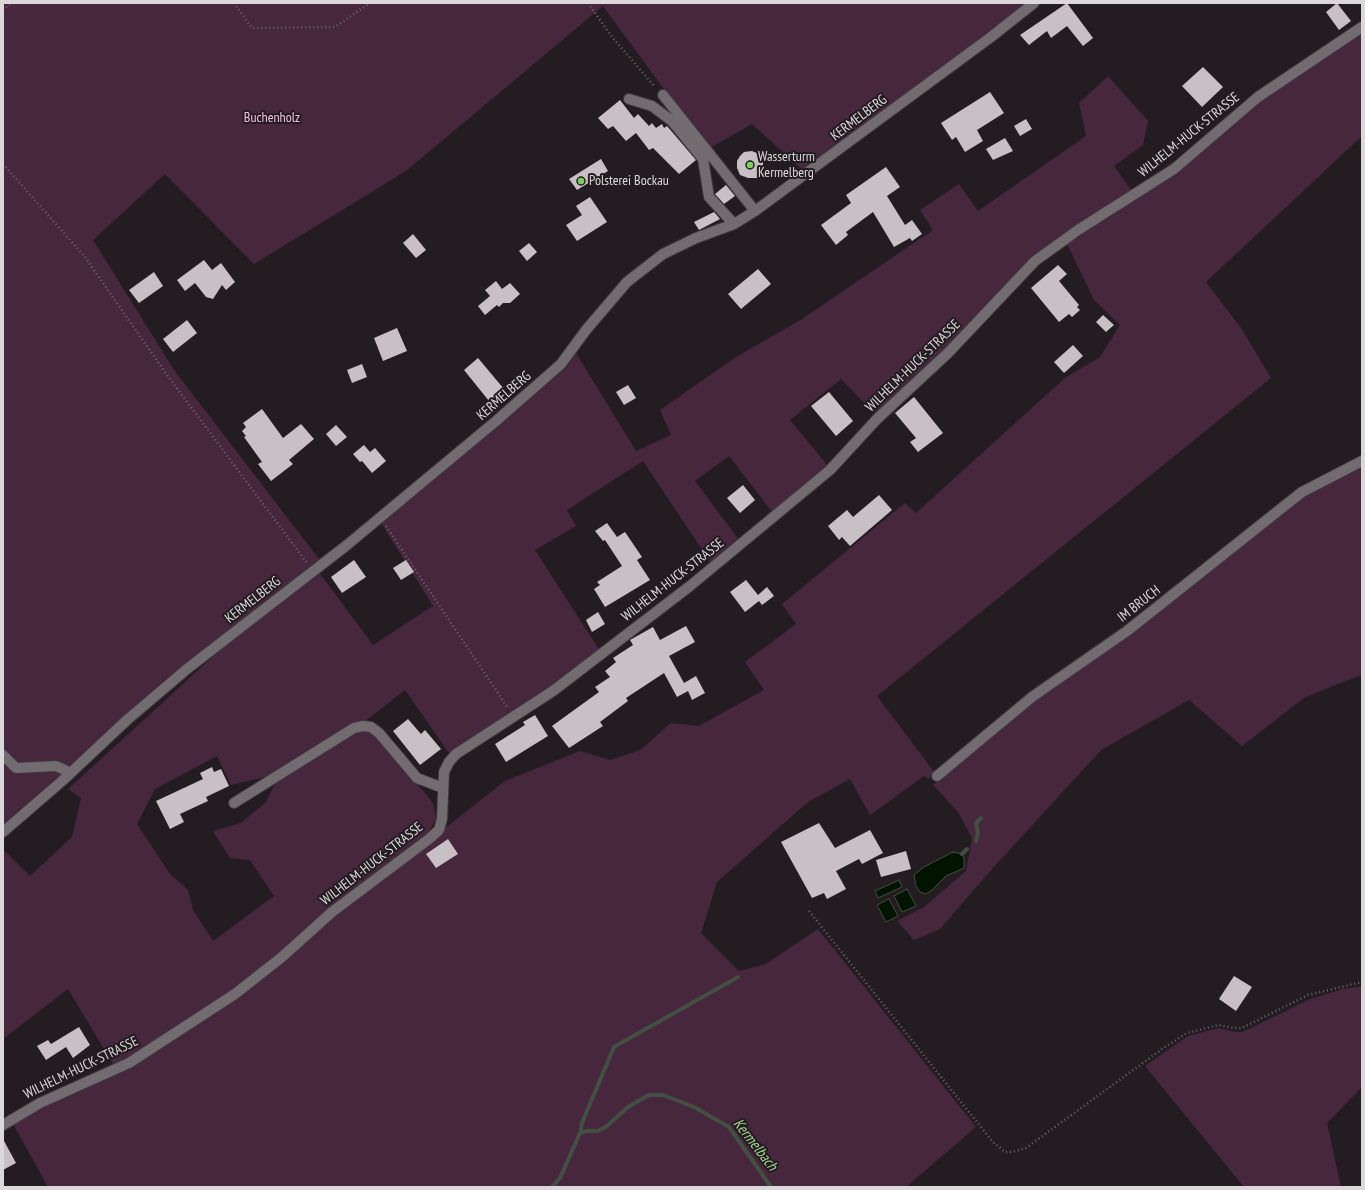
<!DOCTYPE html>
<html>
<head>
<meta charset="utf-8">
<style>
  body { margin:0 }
  #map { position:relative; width:1365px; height:1190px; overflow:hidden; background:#231d21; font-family:"PT Sans Narrow",sans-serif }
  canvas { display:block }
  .frame { position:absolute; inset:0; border:4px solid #dcd8da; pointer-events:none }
</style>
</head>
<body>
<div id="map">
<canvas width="1365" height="1190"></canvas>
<div class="frame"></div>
</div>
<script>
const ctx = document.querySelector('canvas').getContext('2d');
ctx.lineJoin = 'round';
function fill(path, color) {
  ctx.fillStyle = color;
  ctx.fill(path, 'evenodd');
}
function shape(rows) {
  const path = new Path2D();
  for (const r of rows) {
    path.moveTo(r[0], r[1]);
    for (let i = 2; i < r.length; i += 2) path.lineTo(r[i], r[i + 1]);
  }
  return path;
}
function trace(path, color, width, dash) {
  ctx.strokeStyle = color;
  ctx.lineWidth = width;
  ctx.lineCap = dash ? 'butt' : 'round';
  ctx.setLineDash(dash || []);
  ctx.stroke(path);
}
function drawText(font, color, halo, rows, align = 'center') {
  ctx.font = font + ' "PT Sans Narrow",sans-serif';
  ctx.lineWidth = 4;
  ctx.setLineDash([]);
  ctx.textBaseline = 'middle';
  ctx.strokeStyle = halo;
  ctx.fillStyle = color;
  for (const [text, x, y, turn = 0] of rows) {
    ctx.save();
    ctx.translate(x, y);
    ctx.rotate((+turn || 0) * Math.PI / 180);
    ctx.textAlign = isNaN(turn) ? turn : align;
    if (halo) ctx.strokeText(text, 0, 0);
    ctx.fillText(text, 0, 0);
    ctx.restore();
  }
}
fill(shape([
  [3,3,1025,3,807,174,752,124,708,149,603,6,406,171,254,264,165,174,93,240,174,370,319,559,189,663,3,824],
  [1362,32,1362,136,1206,282,1241,328,1271,378,877,696,935,773,928,779,924,776,870,815,850,779,808,802,717,882,701,933,739,971,766,964,818,929,976,1127,906,1187,48,1187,13,1124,41,1107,130,1067,334,915,505,781,580,751,610,760,640,750,671,723,699,726,764,690,745,662,796,624,782,604,905,503,916,513,1065,378,1100,357,1120,325,1094,300,1067,244,1176,173,1262,101],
  [1108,76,1148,121,1143,145,1114,166,1132,191,1075,226,947,349,875,414,841,379,790,420,828,466,773,513,729,456,695,481,739,540,711,563,643,461,567,510,576,526,535,550,600,651,550,687,449,753,405,690,364,722,274,775,231,785,217,756,155,789,137,824,170,874,188,890,193,910,213,941,274,896,250,860,230,858,213,831,241,823,266,802,277,780,356,731,364,729,376,734,433,803,436,819,426,837,233,992,127,1060,113,1064,68,989,3,1039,3,852,5,851,30,876,72,837,81,798,68,789,229,642,318,571,373,645,433,606,380,521,431,481,566,368,576,353,636,451,671,435,660,410,736,357,802,319,933,230,920,210,959,184,978,211,1086,136,1079,103],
  [1362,464,1362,675,1335,685,1304,698,1242,746,1189,700,1101,750,992,869,940,929,914,940,897,921,924,907,966,871,972,838,958,812,933,785,1032,700,1303,495],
  [1362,986,1362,1087,1327,1123,1341,1187,1244,1187,1145,1066,1188,1036,1218,1028,1235,1032,1243,1032,1310,999,1343,989]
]), '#47273e');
const water = shape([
  [953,852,962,854,964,858,964,868,946,876,931,891,926,894,920,892,916,886,914,875,924,867,953,852],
  [899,880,902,887,878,898,875,891,899,880],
  [907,889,916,906,902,912,894,896,907,889],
  [889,899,898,916,886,922,877,905,889,899]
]);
fill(water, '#001400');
trace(water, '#424f41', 1);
trace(shape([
  [976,841,978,833,976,823,981,818],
  [962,854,967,849],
  [580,1133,582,1123,614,1047,738,977],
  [552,1187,560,1178,580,1133,587,1131,598,1131,607,1126,628,1107,649,1095,663,1095,694,1107,729,1127,771,1187]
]), '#424f41', 4);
fill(shape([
  [1067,3,1093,38,1083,46,1067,26,1051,38,1047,31,1029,45,1020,35],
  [1337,3,1351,21,1339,30,1326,12],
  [1203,67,1223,87,1202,107,1182,86],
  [990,92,1004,113,977,130,983,141,965,152,956,137,952,140,941,123],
  [620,100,634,118,638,114,649,126,652,123,656,128,662,124,664,128,667,126,696,160,679,174,653,148,649,150,636,133,626,141,613,126,608,129,598,118],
  [1026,119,1032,129,1020,136,1014,126],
  [1005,138,1013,151,993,160,986,149],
  [752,151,759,154,763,161,763,169,759,178,748,178,740,175,737,168,737,161,740,156,744,152],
  [601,159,608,171,577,190,569,179],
  [886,167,900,187,887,196,905,225,912,220,922,234,912,241,910,238,894,247,873,212,846,232,848,235,836,245,821,225,851,203,846,195],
  [726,185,735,196,724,204,715,194],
  [590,197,607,222,577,241,566,225,582,215,576,206],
  [714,212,720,219,699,230,694,222],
  [413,234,426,250,416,258,403,243],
  [529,243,537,252,527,261,519,251],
  [204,260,212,270,221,263,235,282,226,290,222,285,213,299,206,297,195,283,185,291,177,280],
  [1058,265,1067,274,1059,281,1079,305,1077,307,1080,310,1072,317,1069,314,1059,322,1031,288],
  [758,269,771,284,741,309,728,294],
  [154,272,163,286,139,303,129,290],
  [496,281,502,289,510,283,520,294,510,303,503,303,499,307,497,305,485,315,478,306,490,296,485,290],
  [1103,315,1114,325,1106,332,1096,322],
  [187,320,197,333,173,352,163,339],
  [397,328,407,351,383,361,374,338],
  [1073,345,1083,356,1064,373,1054,362],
  [478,358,504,389,489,401,464,370],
  [362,364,367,377,352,383,347,370],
  [628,385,636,398,624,405,616,392],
  [829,392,853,421,836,436,811,406],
  [914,397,943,433,918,452,910,442,916,438,895,413],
  [262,409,283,438,301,424,314,439,289,460,293,464,271,481,258,464,262,462,244,437,246,436,242,431,246,427,243,423],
  [336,425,347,437,336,446,326,434],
  [364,445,370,452,375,448,386,461,372,473,362,461,360,462,353,454],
  [743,485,755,500,740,513,727,498],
  [879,495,892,510,850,546,842,537,839,540,828,526,847,510,853,517],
  [607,523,617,537,625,532,642,557,637,560,650,580,605,607,594,589,600,585,597,582,622,566,605,540,603,541,595,531],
  [354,560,366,577,342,593,331,577],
  [406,560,414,572,401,580,393,568],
  [746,580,758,595,767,587,774,596,762,605,759,601,745,612,730,592],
  [598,612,605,624,592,632,586,620],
  [686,626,695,642,669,656,684,683,696,676,705,693,692,700,688,691,677,697,664,673,626,698,628,701,600,722,603,726,569,748,552,726,599,692,595,687,610,677,605,671,616,662,613,658,633,645,630,640,653,627,660,640],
  [535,715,548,736,506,762,495,744,525,725,523,722],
  [408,719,421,734,425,730,441,749,420,765,393,731],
  [212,767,214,772,221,769,229,786,206,797,208,801,180,814,184,822,170,829,156,801,203,779,200,773],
  [819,823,835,848,870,830,883,853,862,864,859,859,836,871,846,889,827,899,824,893,812,898,781,842],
  [448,839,458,854,436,868,426,854],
  [906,851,911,869,881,877,876,860],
  [1234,976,1252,987,1236,1011,1219,999],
  [79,1027,90,1045,73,1058,66,1047,46,1060,37,1046,48,1040,51,1044],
  [3,1139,16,1163,3,1170]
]), '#c8c0c5');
const minor = shape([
  [663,95,755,211],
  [629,99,652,106,672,121,703,159,709,197,734,224],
  [3,755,16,768,56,766,65,770,69,774],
  [937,776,1032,697,1127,631,1302,492,1362,461],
  [234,803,354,728,363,726,371,727,379,733,417,778,443,788],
  [3,832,62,781,127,720,187,669,347,545,496,421,561,364,586,330,627,282,663,254,696,238,734,224,755,211,991,37,1034,3],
  [3,1125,40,1103,129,1063,235,994,282,957,332,912,429,839,439,830,442,819,444,772,449,762,456,754,553,691,690,586,830,470,877,419,949,352,1035,261,1078,230,1174,169,1258,97,1362,27]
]);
trace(minor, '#3e3a3d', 12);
trace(shape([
  [234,3,252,28,335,27,370,3],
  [588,3,612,37,655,87],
  [3,10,11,3],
  [3,164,85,257,167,375,307,563],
  [764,177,774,170],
  [386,526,508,708],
  [809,911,992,1141,1005,1152,1012,1152,1026,1148,1165,1047,1187,1033,1218,1025,1235,1028,1242,1028,1308,995,1362,982]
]), '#6b6669', 2.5, [1, 3]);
trace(minor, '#726b6f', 10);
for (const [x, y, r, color] of [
  [750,165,4,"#7ad157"],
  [581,181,4,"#7ad157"]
]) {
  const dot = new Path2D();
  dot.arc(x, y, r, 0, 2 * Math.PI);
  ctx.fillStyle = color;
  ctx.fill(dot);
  trace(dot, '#231d21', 1.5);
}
drawText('14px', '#fabce7', '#231d21', [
  ["Buchenholz",272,118]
]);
drawText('14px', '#dcd8da', '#231d21', [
  ["KERMELBERG",859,118,-37],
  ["WILHELM-HUCK-STRASSE",1189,135,-39],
  ["WILHELM-HUCK-STRASSE",913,366,-44],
  ["KERMELBERG",504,396,-41],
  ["WILHELM-HUCK-STRASSE",673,580,-38],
  ["KERMELBERG",253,600,-38],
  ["IM BRUCH",1139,604,-38],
  ["WILHELM-HUCK-STRASSE",372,864,-38],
  ["WILHELM-HUCK-STRASSE",81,1068,-26]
]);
drawText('14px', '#dcd8da', '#231d21', [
  ["Wasserturm",758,157],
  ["Kermelberg",758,173],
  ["Polsterei Bockau",589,181]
], 'left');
drawText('italic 15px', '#a1d68e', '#231d21', [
  ["Kermelbach",755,1145,52]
]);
</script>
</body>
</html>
